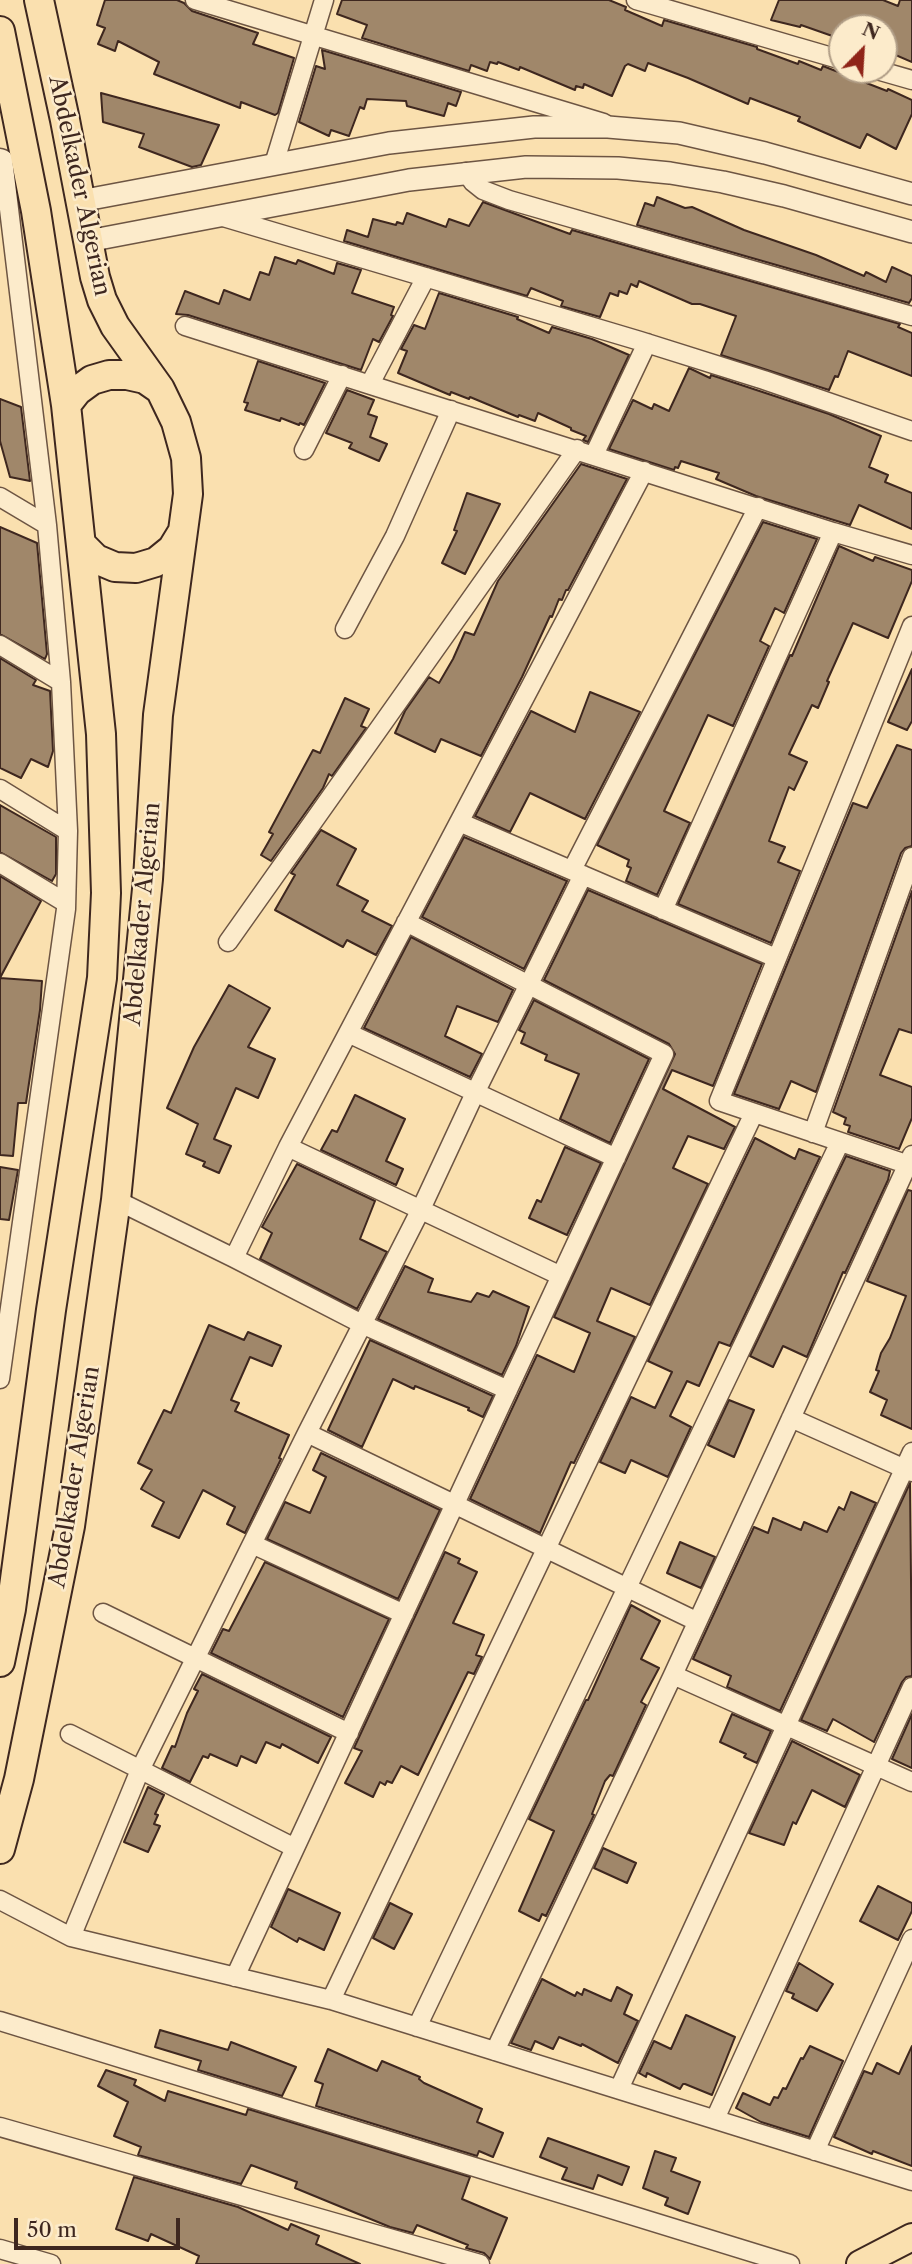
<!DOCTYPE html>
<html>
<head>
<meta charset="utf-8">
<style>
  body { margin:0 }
  #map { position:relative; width:912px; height:2264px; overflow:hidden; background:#fae0af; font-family:"Libre Caslon Text",serif }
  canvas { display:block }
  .north { position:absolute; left:828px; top:14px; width:70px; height:70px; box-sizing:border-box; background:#fcebcb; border:2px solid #b09d86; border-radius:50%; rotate:24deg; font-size:19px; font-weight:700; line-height:28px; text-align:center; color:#3e271f }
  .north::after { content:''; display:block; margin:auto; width:24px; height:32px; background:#8f2418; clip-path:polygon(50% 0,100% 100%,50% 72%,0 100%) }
  .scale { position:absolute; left:14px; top:2218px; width:166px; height:32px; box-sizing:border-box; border:4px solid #3e271f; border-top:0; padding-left:9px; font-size:21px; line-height:24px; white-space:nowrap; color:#3e271f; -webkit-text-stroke:5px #fcebcb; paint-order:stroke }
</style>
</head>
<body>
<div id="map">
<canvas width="912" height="2264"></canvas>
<div class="north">N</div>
<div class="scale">50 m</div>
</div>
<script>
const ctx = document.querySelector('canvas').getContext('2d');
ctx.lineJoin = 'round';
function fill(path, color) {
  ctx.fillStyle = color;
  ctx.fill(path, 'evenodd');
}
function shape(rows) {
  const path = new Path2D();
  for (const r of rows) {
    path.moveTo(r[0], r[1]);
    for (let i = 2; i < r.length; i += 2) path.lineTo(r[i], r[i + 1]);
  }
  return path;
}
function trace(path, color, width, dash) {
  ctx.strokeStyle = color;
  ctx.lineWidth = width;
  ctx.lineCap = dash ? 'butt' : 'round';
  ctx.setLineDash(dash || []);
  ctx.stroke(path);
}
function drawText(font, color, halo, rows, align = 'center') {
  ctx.font = font + ' "Libre Caslon Text",serif';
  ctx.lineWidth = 5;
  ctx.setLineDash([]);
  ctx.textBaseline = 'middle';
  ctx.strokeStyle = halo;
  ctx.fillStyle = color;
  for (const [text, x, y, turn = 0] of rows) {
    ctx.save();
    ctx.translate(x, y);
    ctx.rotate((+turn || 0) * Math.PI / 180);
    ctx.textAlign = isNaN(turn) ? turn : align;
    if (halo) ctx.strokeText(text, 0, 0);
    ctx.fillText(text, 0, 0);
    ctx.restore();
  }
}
const building = shape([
  [105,0,177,0,184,3,192,11,258,33,253,44,294,58,278,113,275,115,241,102,240,108,154,74,159,62,118,41,115,51,98,44,105,28,97,25,105,0],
  [342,0,609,0,626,7,625,10,662,26,664,20,757,47,757,49,798,64,799,61,821,70,823,66,828,68,887,91,888,89,912,100,912,114,896,149,867,134,860,148,798,121,800,117,750,98,748,104,688,78,648,63,645,71,628,64,625,66,612,96,584,84,583,88,576,86,575,90,520,67,519,70,498,62,497,64,490,62,487,71,471,65,469,71,362,38,367,25,337,14,342,0],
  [779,0,883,0,898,6,900,0,912,0,912,62,884,50,884,28,842,28,838,38,801,25,800,27,771,20,779,0],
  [322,50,461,92,456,106,448,103,444,116,407,106,406,101,367,99,364,109,360,107,349,136,331,130,329,136,299,122,316,66,325,69,322,50],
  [101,93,219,125,201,165,192,167,139,147,144,134,103,122,101,93],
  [657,197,685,208,692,207,744,230,816,255,864,276,866,272,886,282,892,267,912,276,912,298,909,303,637,225,645,203,654,206,657,197],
  [483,202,570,234,572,230,900,324,898,327,912,333,912,376,848,351,838,377,835,376,829,390,721,355,736,316,700,304,692,304,639,281,637,287,631,284,627,294,619,291,618,296,610,293,600,317,561,306,563,301,531,288,527,296,344,241,347,230,368,237,373,219,396,225,397,222,403,224,407,213,446,227,449,219,469,226,483,202],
  [275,257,296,264,298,260,334,274,337,263,361,270,352,293,394,307,391,315,393,316,379,342,373,339,361,370,188,315,176,314,185,291,219,304,224,290,250,300,260,272,269,275,275,257],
  [439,293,518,317,517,319,549,333,552,327,592,339,629,355,588,442,583,440,586,436,571,430,571,428,538,413,535,421,519,415,518,417,470,397,469,399,451,392,450,395,398,373,407,351,401,349,414,325,425,329,439,293],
  [258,361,325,383,304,425,300,423,299,425,281,418,280,421,245,410,248,403,244,402,258,361],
  [689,368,710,378,711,375,829,414,881,436,869,467,888,475,885,482,912,493,912,529,859,505,850,525,756,496,716,479,719,473,681,461,678,468,675,467,674,470,609,449,633,400,652,409,654,404,669,411,689,368],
  [347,390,374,400,368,414,377,417,370,437,387,444,379,461,349,448,352,443,326,433,347,390],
  [0,399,21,407,30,481,10,477,0,441,0,399],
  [581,464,627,479,568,590,566,590,562,600,559,599,552,617,550,616,522,677,481,756,441,739,435,752,395,733,405,711,429,677,439,683,453,659,465,632,474,635,498,581,581,464],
  [467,493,500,504,465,574,442,563,457,531,454,530,467,493],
  [763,522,817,539,784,613,775,608,760,641,769,646,733,726,708,715,664,811,690,823,657,895,626,881,631,868,627,866,629,860,597,845,763,522],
  [0,527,37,543,47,654,45,659,0,634,0,527],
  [839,546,873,561,875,557,912,570,912,581,888,638,853,623,827,681,829,682,818,708,812,705,789,754,807,762,794,790,789,787,769,841,785,847,778,862,800,871,771,943,678,904,790,655,792,656,839,546],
  [0,658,36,680,33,685,50,691,53,751,48,767,31,759,21,778,0,768,0,658],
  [912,669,912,721,907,730,888,722,912,669],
  [590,692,640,712,585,819,530,793,510,832,475,816,531,711,575,732,590,692],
  [345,698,369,709,361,726,366,728,332,776,329,774,323,788,271,861,261,855,273,834,269,832,313,750,320,753,345,698],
  [897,745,912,750,912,846,905,848,901,853,816,1092,791,1081,779,1109,734,1094,853,803,867,808,897,745],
  [0,805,56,837,56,874,52,881,0,852,0,805],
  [321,830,356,849,337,885,368,901,362,911,392,926,376,955,347,940,343,947,275,910,295,875,291,873,321,830],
  [464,837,567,881,524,969,422,917,464,837],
  [0,876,41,901,0,978,0,876],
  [588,890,762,964,713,1086,672,1070,663,1089,735,1127,724,1149,688,1136,673,1168,708,1184,650,1305,611,1288,597,1321,635,1337,574,1463,571,1462,540,1533,470,1499,537,1355,574,1372,590,1333,554,1317,675,1054,669,1044,544,980,588,890],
  [912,891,912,1033,899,1029,880,1075,912,1087,912,1118,899,1149,848,1132,850,1126,844,1124,846,1118,833,1112,912,891],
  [411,937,513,990,498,1022,457,1006,445,1036,482,1054,470,1077,364,1028,411,937],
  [0,978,42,981,40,1010,26,1103,18,1103,13,1156,0,1155,0,978],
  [229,985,270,1008,248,1047,275,1059,258,1098,236,1088,214,1139,231,1146,219,1173,203,1166,205,1162,186,1154,198,1124,167,1108,194,1047,229,985],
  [534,1000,649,1059,610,1143,560,1119,579,1074,545,1060,547,1055,521,1043,525,1033,519,1030,534,1000],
  [355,1095,405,1119,386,1161,403,1169,396,1185,321,1150,332,1130,337,1132,355,1095],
  [755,1138,795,1159,799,1149,820,1157,730,1346,719,1342,699,1386,687,1381,670,1416,691,1427,668,1477,631,1460,625,1473,600,1462,631,1397,655,1408,672,1372,648,1361,755,1138],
  [565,1147,601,1163,567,1235,529,1218,537,1200,541,1202,565,1147],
  [846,1156,890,1171,888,1180,845,1273,843,1272,807,1357,783,1346,773,1367,750,1356,846,1156],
  [297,1164,375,1201,360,1239,387,1252,357,1309,260,1259,272,1233,262,1227,297,1164],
  [0,1167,18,1170,9,1220,0,1219,0,1167],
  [908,1190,912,1191,912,1429,881,1415,887,1400,870,1392,879,1371,876,1370,881,1353,890,1338,906,1296,867,1281,908,1190],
  [405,1266,433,1279,428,1292,471,1302,477,1293,489,1297,493,1291,529,1307,516,1346,502,1375,378,1319,405,1266],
  [209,1325,244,1340,248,1332,281,1346,272,1366,250,1357,231,1400,239,1403,235,1411,289,1435,279,1458,281,1459,245,1533,227,1524,235,1507,203,1490,179,1538,152,1526,164,1502,141,1489,152,1470,138,1463,164,1410,171,1413,209,1325],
  [370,1340,493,1396,483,1417,468,1410,469,1408,415,1386,414,1389,393,1379,362,1447,328,1430,370,1340],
  [729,1400,754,1410,734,1457,708,1445,729,1400],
  [321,1453,440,1510,398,1599,267,1539,285,1502,310,1513,326,1477,313,1470,321,1453],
  [910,1483,912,1676,906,1677,902,1682,874,1742,833,1719,827,1731,801,1720,910,1483],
  [851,1492,876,1503,780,1711,727,1687,731,1676,693,1659,754,1527,768,1533,773,1518,801,1530,804,1522,827,1532,839,1507,844,1510,851,1492],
  [680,1542,715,1557,701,1588,667,1573,680,1542],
  [445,1552,460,1559,458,1563,477,1572,453,1623,484,1635,476,1655,482,1657,474,1674,468,1672,418,1775,401,1766,392,1783,387,1781,385,1785,380,1782,373,1797,345,1783,362,1751,354,1748,445,1552],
  [265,1562,389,1619,343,1717,211,1653,223,1629,229,1631,265,1562],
  [631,1605,660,1621,641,1659,659,1668,641,1702,646,1705,613,1776,610,1775,605,1781,592,1814,594,1815,546,1916,542,1914,539,1921,519,1911,554,1831,529,1819,586,1700,588,1700,631,1605],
  [202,1674,331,1737,318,1763,282,1744,280,1748,266,1742,256,1763,241,1756,237,1766,210,1754,208,1758,203,1756,190,1782,162,1768,172,1746,175,1747,187,1713,198,1691,194,1689,202,1674],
  [732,1714,771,1731,757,1763,744,1757,746,1754,720,1742,732,1714],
  [912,1714,912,1768,892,1759,912,1714],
  [792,1741,860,1775,845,1807,812,1790,796,1824,793,1822,784,1845,749,1833,792,1741],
  [148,1787,164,1795,155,1814,158,1815,154,1824,160,1826,148,1852,124,1842,148,1787],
  [603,1848,636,1863,627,1883,594,1868,603,1848],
  [878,1886,912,1903,912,1911,898,1940,860,1921,878,1886],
  [288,1889,340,1913,324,1950,299,1938,297,1942,271,1927,288,1889],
  [390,1903,412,1914,394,1949,373,1938,390,1903],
  [799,1963,833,1984,817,2011,792,1998,794,1994,786,1991,799,1963],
  [542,1979,575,1996,577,1992,582,1995,584,1989,611,2001,617,1987,632,1995,624,2014,638,2021,618,2063,582,2044,581,2046,559,2037,553,2049,535,2041,531,2050,511,2043,542,1979],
  [686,2015,735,2037,712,2095,685,2084,683,2084,680,2089,647,2073,646,2077,639,2073,654,2041,671,2049,686,2015],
  [160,2030,228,2050,231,2042,296,2067,282,2096,198,2070,201,2061,155,2047,160,2030],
  [810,2046,843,2061,809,2137,761,2122,736,2108,743,2093,770,2105,774,2097,778,2098,783,2088,786,2089,801,2058,803,2059,810,2046],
  [912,2046,912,2166,873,2151,872,2154,834,2137,864,2071,872,2074,877,2063,899,2074,912,2046],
  [328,2049,377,2071,382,2061,420,2077,419,2079,424,2083,482,2109,477,2122,503,2133,493,2157,479,2151,477,2156,316,2106,323,2084,315,2081,328,2049],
  [106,2070,136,2080,134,2085,165,2101,168,2091,246,2115,248,2109,470,2177,462,2199,507,2218,490,2259,484,2253,466,2248,468,2245,417,2225,413,2233,390,2227,295,2188,297,2182,251,2165,241,2184,138,2155,141,2147,114,2136,128,2102,98,2086,106,2070],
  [548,2138,629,2167,622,2185,598,2175,593,2189,562,2179,567,2168,540,2157,548,2138],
  [655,2151,676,2158,671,2171,700,2182,688,2214,665,2205,668,2198,643,2188,655,2151],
  [134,2177,238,2207,288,2230,291,2224,319,2236,316,2244,360,2264,196,2264,199,2256,151,2234,148,2241,116,2229,134,2177]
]);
fill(building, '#a0876a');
trace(building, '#3e271f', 2);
const minor = shape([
  [195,0,604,123],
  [636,0,842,60],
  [877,70,912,80],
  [0,158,3,159,47,525,61,682,68,831],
  [274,164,324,0],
  [466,172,473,182,483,190,509,200,912,316],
  [220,216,640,341,764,380,912,431],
  [185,326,833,532,912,555],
  [370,384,426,277],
  [304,450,342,375],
  [594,455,647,343],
  [0,497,47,525],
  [912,626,719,1101,912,1166],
  [345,629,395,536,451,410],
  [0,645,61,682],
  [0,789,68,831,66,909,0,1379],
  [459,822,776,958],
  [0,863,66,903],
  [572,870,758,507],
  [663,910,833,532],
  [228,942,577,449],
  [348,1033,616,1158],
  [813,1133,912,857],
  [288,1147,561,1276],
  [116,1200,234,1258,364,1325,508,1390],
  [234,1258,288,1147,644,471],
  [791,1418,912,1472],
  [307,1433,696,1621],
  [252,1544,404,1614],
  [103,1613,349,1733],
  [673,1675,912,1782],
  [70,1734,295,1848],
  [0,1900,71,1937,331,2000,912,2181],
  [71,1937,140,1770,307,1433,421,1209,475,1093,583,875],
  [235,1977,664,1054,406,922],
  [331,2000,754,1113],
  [0,2021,790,2264],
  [417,2027,840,1142],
  [495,2051,673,1675,912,1155],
  [619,2089,912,1452],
  [715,2119,912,1687],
  [0,2127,480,2264],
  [815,2151,912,1939],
  [0,2249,51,2264]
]);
const tertiary = shape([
  [80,201,389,143,534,127,608,127,679,133,765,153,912,194],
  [88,241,409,180,526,167,618,168,670,173,723,182,784,196,912,232]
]);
const primary = shape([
  [860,2264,912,2237]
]);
const trunk = shape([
  [0,31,36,211,66,405,101,734,106,893,102,978,51,1310,11,1609,0,1662],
  [66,405,77,391,92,380,109,375,127,375,145,379,158,388],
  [81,544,96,559,115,567,136,568,156,562,172,549,183,531],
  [0,1849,19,1779,70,1526,116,1200,148,879,158,715,188,494,186,458,176,422,160,389,115,326,102,300,95,277,65,120,39,0]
]);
trace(minor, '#6d5543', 21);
trace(tertiary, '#6d5543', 24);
trace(primary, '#3e271f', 30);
trace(trunk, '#3e271f', 32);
trace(minor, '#fcebcb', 18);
trace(tertiary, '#fcebcb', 21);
trace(primary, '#fae0af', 26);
trace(trunk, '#fae0af', 28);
drawText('23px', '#3e271f', '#fcebcb', [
  ["Abdelkader Algerian",79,186,78],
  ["Abdelkader Algerian",143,914,-85],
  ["Abdelkader Algerian",75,1477,-81]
]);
</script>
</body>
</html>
